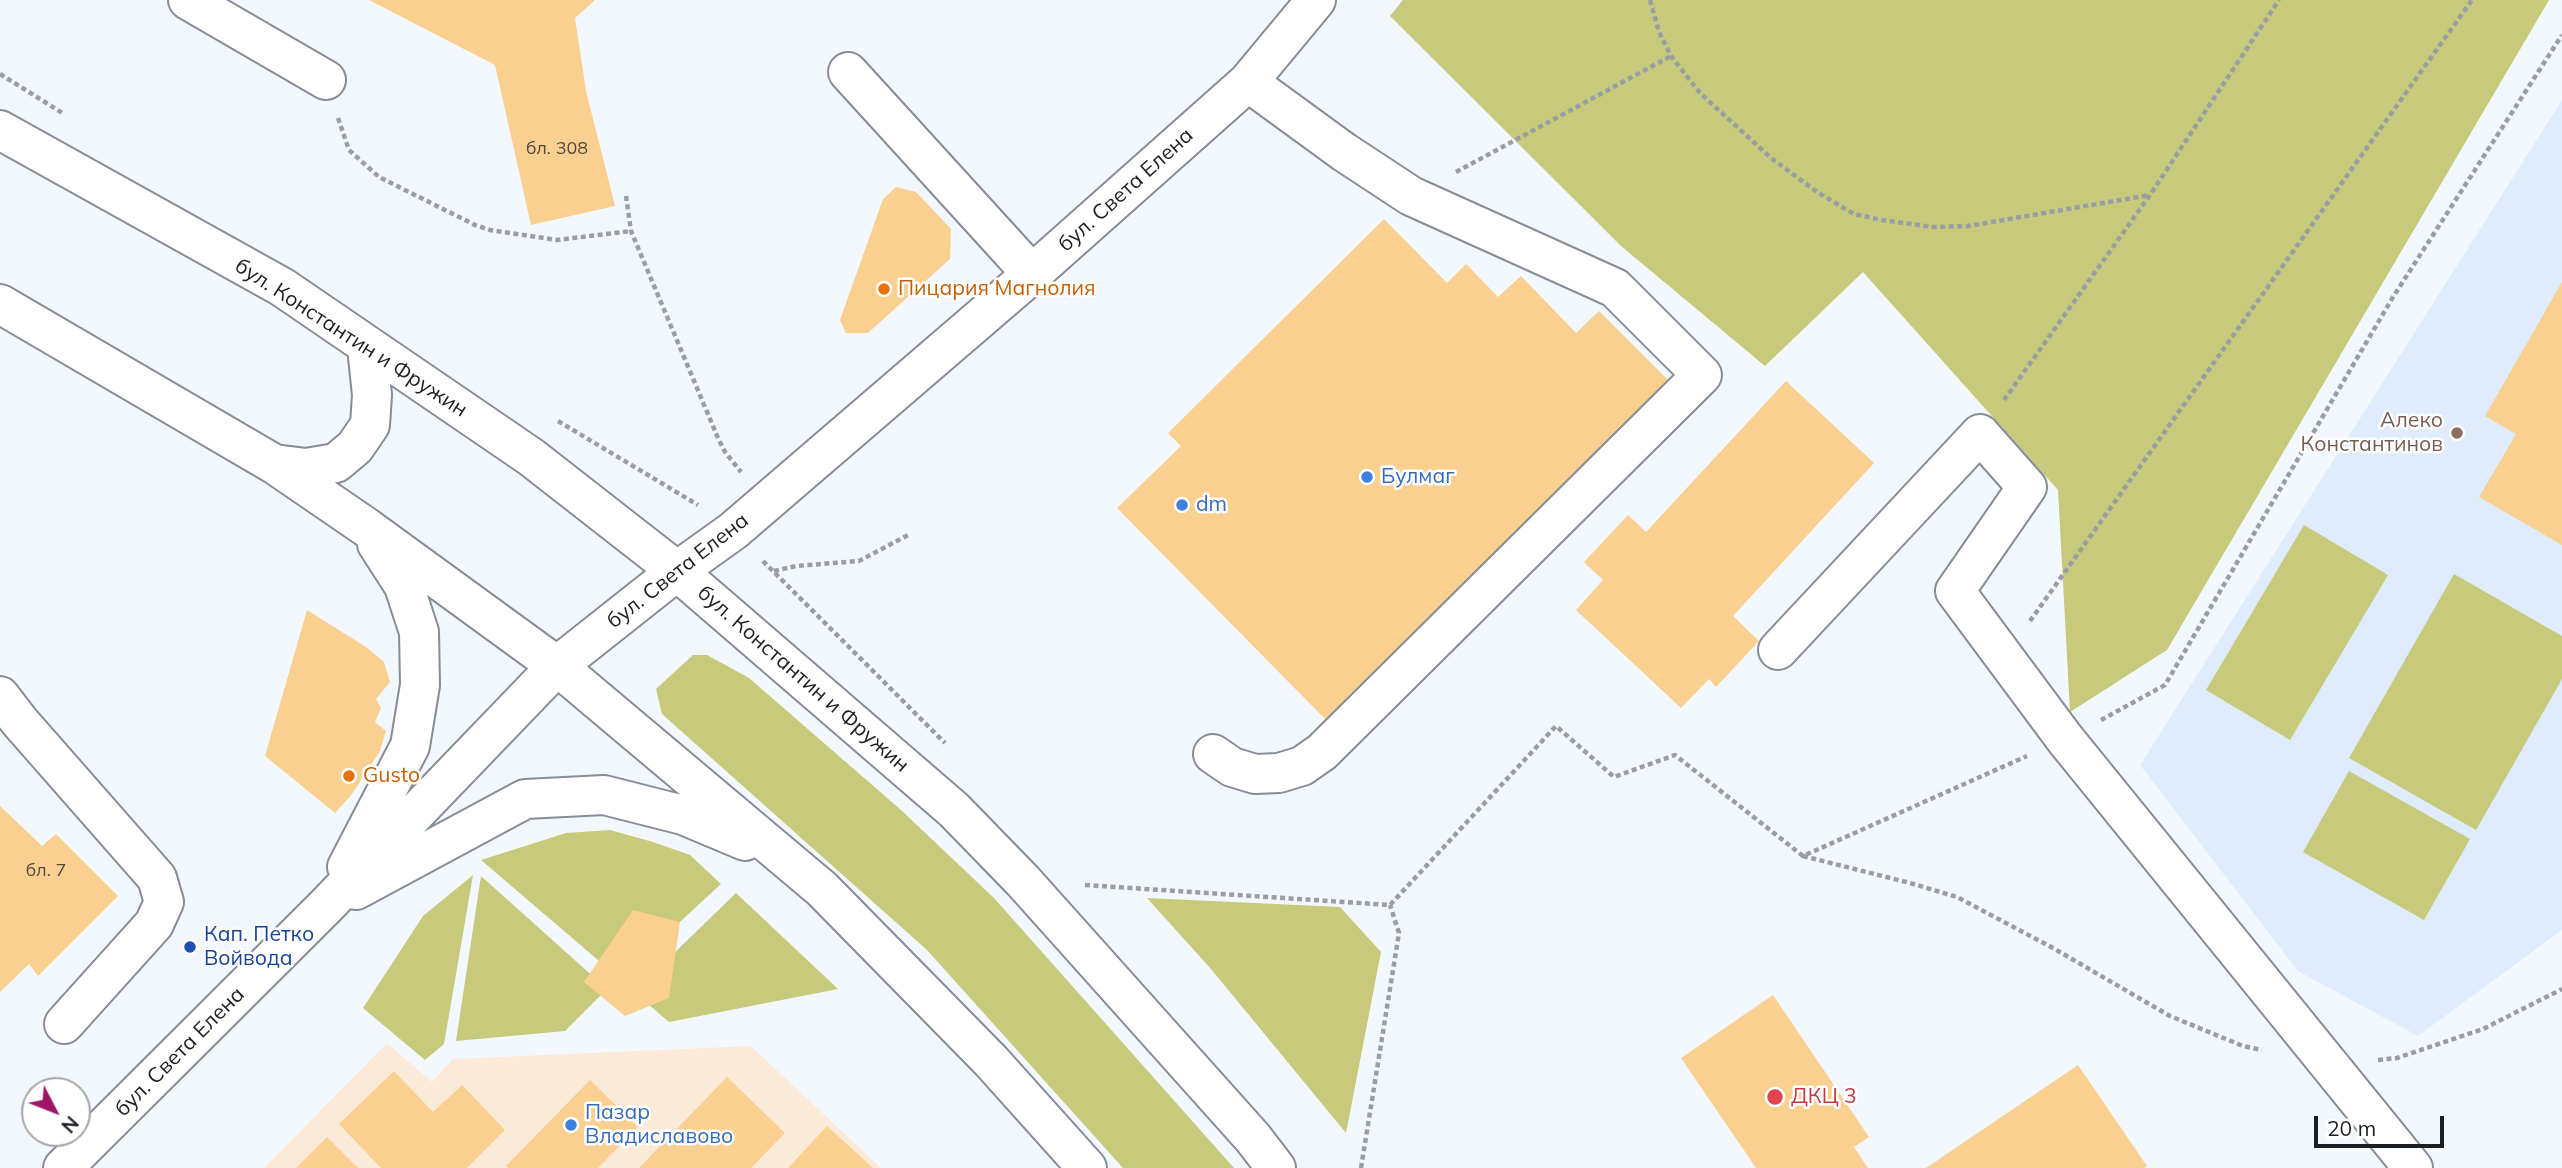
<!DOCTYPE html>
<html>
<head>
<meta charset="utf-8">
<style>
  body { margin:0 }
  #map { position:relative; width:2562px; height:1168px; overflow:hidden; background:#f3f8fe; font-family:Mulish,sans-serif }
  canvas { display:block }
  .north { position:absolute; left:21px; top:1077px; width:70px; height:70px; box-sizing:border-box; background:#fff; border:2px solid #a4a5a7; border-radius:50%; rotate:132deg; font-size:19px; font-weight:700; line-height:28px; text-align:center; color:#1b1e22 }
  .north::after { content:''; display:block; margin:auto; width:24px; height:32px; background:#9e1765; clip-path:polygon(50% 0,100% 100%,50% 72%,0 100%) }
  .scale { position:absolute; left:2314px; top:1116px; width:130px; height:32px; box-sizing:border-box; border:4px solid #1b1e22; border-top:0; padding-left:9px; font-size:21px; line-height:24px; white-space:nowrap; color:#1b1e22; -webkit-text-stroke:5px #fff; paint-order:stroke }
</style>
</head>
<body>
<div id="map">
<canvas width="2562" height="1168"></canvas>
<div class="north">N</div>
<div class="scale">20 m</div>
</div>
<script>
const ctx = document.querySelector('canvas').getContext('2d');
ctx.lineJoin = 'round';
function fill(path, color) {
  ctx.fillStyle = color;
  ctx.fill(path, 'evenodd');
}
function shape(rows) {
  const path = new Path2D();
  for (const r of rows) {
    path.moveTo(r[0], r[1]);
    for (let i = 2; i < r.length; i += 2) path.lineTo(r[i], r[i + 1]);
  }
  return path;
}
function trace(path, color, width, dash) {
  ctx.strokeStyle = color;
  ctx.lineWidth = width;
  ctx.lineCap = dash ? 'butt' : 'round';
  ctx.setLineDash(dash || []);
  ctx.stroke(path);
}
function drawText(font, color, halo, rows, align = 'center') {
  ctx.font = font + ' Mulish,sans-serif';
  ctx.lineWidth = 5;
  ctx.setLineDash([]);
  ctx.textBaseline = 'middle';
  ctx.strokeStyle = halo;
  ctx.fillStyle = color;
  for (const [text, x, y, turn = 0] of rows) {
    ctx.save();
    ctx.translate(x, y);
    ctx.rotate((+turn || 0) * Math.PI / 180);
    ctx.textAlign = isNaN(turn) ? turn : align;
    if (halo) ctx.strokeText(text, 0, 0);
    ctx.fillText(text, 0, 0);
    ctx.restore();
  }
}
fill(shape([
  [387,1043,432,1082,453,1059,751,1046,881,1168,264,1168]
]), '#fcead9');
fill(shape([
  [2562,100,2562,930,2418,1036,2298,971,2140,765]
]), '#dfecfd');
fill(shape([
  [1403,0,2549,0,2167,650,2070,712,2058,490,1863,272,1765,366,1621,246,1390,16],
  [2304,525,2388,575,2290,740,2206,690],
  [2454,574,2562,636,2562,679,2476,830,2349,758],
  [693,655,707,655,749,678,901,810,994,898,1234,1168,1123,1168,927,950,662,714,656,689],
  [2349,771,2470,839,2424,920,2303,852],
  [610,830,653,842,690,855,721,884,619,978,481,860,566,833],
  [473,875,444,1044,425,1060,363,1008,423,916],
  [481,876,607,989,565,1031,456,1041],
  [736,893,838,989,669,1022,634,992],
  [1147,898,1340,907,1381,952,1346,1133,1211,969]
]), '#c7c97b');
fill(shape([
  [369,0,595,0,575,18,586,91,615,206,531,225,495,65],
  [896,187,916,192,951,229,950,259,868,333,846,333,840,320,883,199],
  [1384,219,1447,283,1466,264,1498,297,1521,276,1576,333,1599,311,1676,388,1333,727,1117,508,1181,446,1168,433],
  [2562,282,2562,545,2479,497,2516,434,2485,416],
  [1786,381,1874,463,1733,616,1759,641,1716,687,1709,679,1681,708,1576,610,1603,580,1584,562,1628,515,1646,532],
  [307,610,366,647,384,662,390,682,376,699,381,708,375,722,386,731,380,751,352,794,335,813,265,756],
  [0,806,42,846,56,834,118,896,38,976,29,964,0,992],
  [633,910,680,922,669,998,625,1016,584,982],
  [1773,995,1869,1137,1854,1147,1868,1168,1756,1168,1681,1058],
  [2078,1065,2147,1166,2144,1168,1926,1168],
  [394,1071,433,1112,462,1085,505,1130,467,1168,381,1168,339,1124],
  [727,1077,785,1133,751,1168,639,1168],
  [590,1080,638,1127,598,1168,509,1168,506,1166],
  [827,1126,873,1168,788,1168],
  [327,1137,358,1168,296,1168]
]), '#fad090');
const minor = shape([
  [188,0,326,80],
  [848,72,1032,274],
  [0,130,282,287,531,457,677,571,954,810,1023,881,1253,1138,1276,1168],
  [0,304,274,464,366,527,557,666,822,889,991,1061,1087,1168],
  [274,464,306,468,336,463,355,447,370,425,372,395,367,347],
  [1778,650,1980,434,2027,487,1955,591,2065,739,2413,1168],
  [0,696,20,722,157,878,164,902,154,924,64,1024],
  [1213,754,1232,767,1255,774,1279,773,1302,766,1322,752,1702,375,1615,288,1411,196,1344,152,1248,82],
  [347,867,410,746,420,685,419,632,404,586,377,544],
  [356,890,525,799,604,795,683,815,745,841],
  [63,1168,326,906,557,666,677,571,733,531,1032,274,1248,82,1316,0]
]);
trace(minor, '#868d97', 42);
trace(shape([
  [1650,0,1659,32,1671,56,1700,93,1771,158,1817,192,1854,214,1882,220,1933,227,1968,226,2150,195],
  [0,74,64,114],
  [338,118,349,150,379,177,475,225,490,230,557,240,631,231],
  [1456,172,1671,56],
  [626,196,631,231,718,438,725,452,741,472],
  [2004,400,2150,195,2279,0],
  [558,421,698,505],
  [763,561,945,743],
  [774,571,796,566,859,561,910,534],
  [2030,621,2472,0],
  [2101,720,2165,685,2393,297,2562,35],
  [1803,856,1910,883,1957,897,2053,948,2170,1016,2243,1046,2262,1050],
  [1085,885,1390,905,1556,726,1614,777,1675,755,1803,856,2027,756],
  [2378,1060,2397,1058,2483,1029,2562,989],
  [1361,1168,1399,933,1390,905]
]), '#9a9ea3', 4.5, [5, 3.5]);
trace(minor, '#fff', 38);
for (const [x, y, r, color] of [
  [884,289,7,"#e8710a"],
  [2457,433,7,"#8d6e63"],
  [1367,477,7,"#3f7fe0"],
  [1182,505,7,"#3f7fe0"],
  [349,776,7,"#e8710a"],
  [190,947,7,"#1a4fb4"],
  [1775,1097,9,"#e0444e"],
  [571,1125,7,"#3f7fe0"]
]) {
  const dot = new Path2D();
  dot.arc(x, y, r, 0, 2 * Math.PI);
  ctx.fillStyle = color;
  ctx.fill(dot);
  trace(dot, '#fff', 2.5);
}
drawText('18px', '#534a3e', null, [
  ["бл. 308",557,149],
  ["бл. 7",46,871]
]);
drawText('21px', '#1b1e22', '#fff', [
  ["бул. Света Елена",1126,190,-42],
  ["бул. Константин и Фружин",351,338,33],
  ["бул. Света Елена",678,571,-38],
  ["бул. Константин и Фружин",803,679,41],
  ["бул. Света Елена",180,1052,-45]
]);
drawText('21px', '#c56008', '#fff', [
  ["Пицария Магнолия",898,289],
  ["Gusto",363,776]
], 'left');
drawText('21px', '#785e54', '#fff', [
  ["Алеко",2443,421],
  ["Константинов",2443,445]
], 'right');
drawText('21px', '#366cbe', '#fff', [
  ["Булмаг",1381,477],
  ["dm",1196,505],
  ["Пазар",585,1113],
  ["Владиславово",585,1137]
], 'left');
drawText('21px', '#164399', '#fff', [
  ["Кап. Петко",204,935],
  ["Войвода",204,959]
], 'left');
drawText('21px', '#be3a42', '#fff', [
  ["ДКЦ 3",1791,1097]
], 'left');
</script>
</body>
</html>
